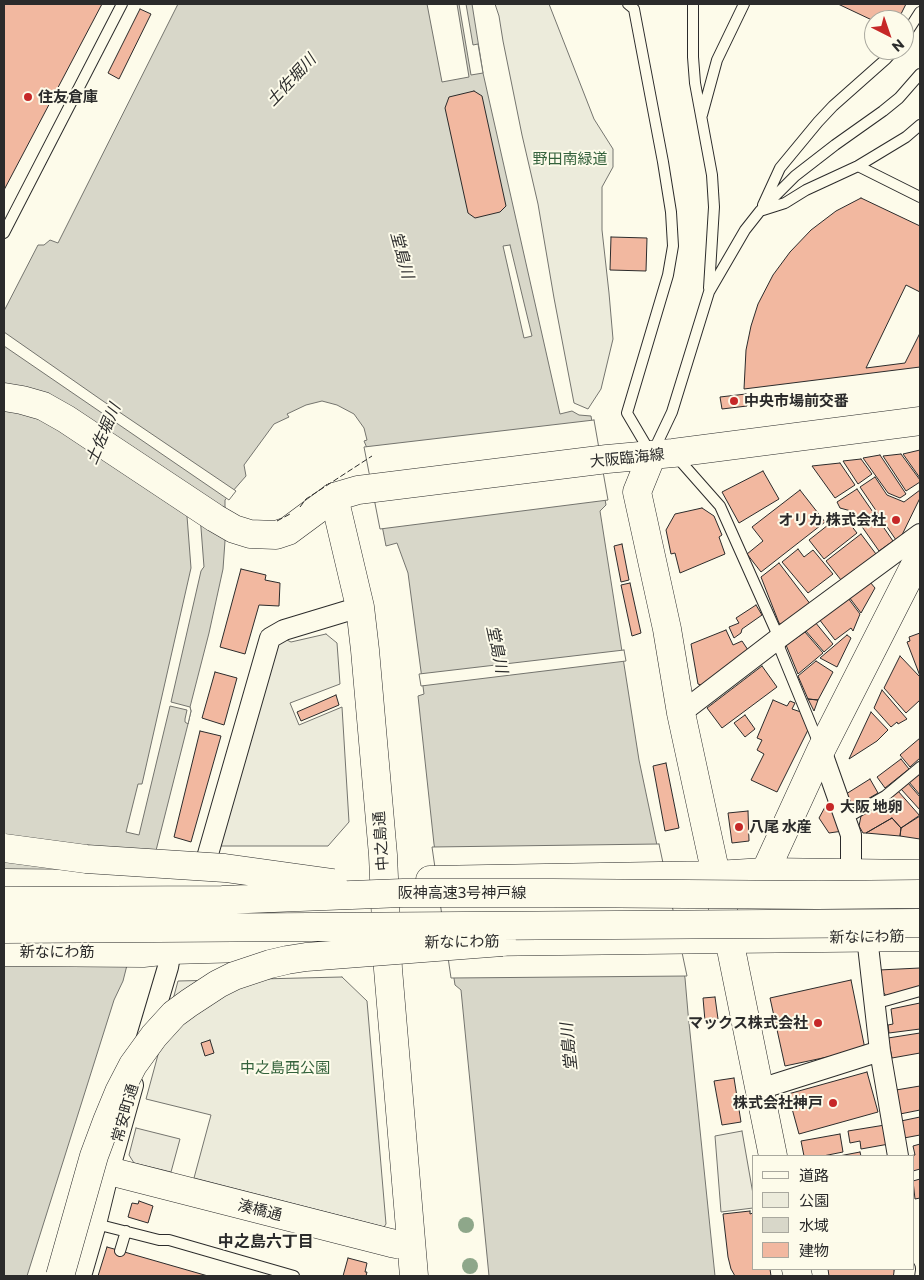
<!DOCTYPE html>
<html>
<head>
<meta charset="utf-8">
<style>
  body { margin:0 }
  #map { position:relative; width:924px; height:1280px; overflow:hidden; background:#fdfbea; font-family:Commissioner,"Noto Sans JP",sans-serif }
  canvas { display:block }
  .frame { position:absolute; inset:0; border:5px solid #2b2b2b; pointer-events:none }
  .legend { position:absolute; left:752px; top:1155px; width:162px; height:115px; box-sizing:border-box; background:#fdfbea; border:1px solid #a9a89e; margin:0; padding:6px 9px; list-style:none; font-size:15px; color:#2b2b2b }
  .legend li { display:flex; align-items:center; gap:10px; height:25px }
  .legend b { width:25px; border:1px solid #a9a89e }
  .north { position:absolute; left:864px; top:10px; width:50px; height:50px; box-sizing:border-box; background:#fdfbea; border:1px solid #a9a89e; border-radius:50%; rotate:139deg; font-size:14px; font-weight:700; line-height:20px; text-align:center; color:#2b2b2b }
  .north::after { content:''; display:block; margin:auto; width:18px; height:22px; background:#c62828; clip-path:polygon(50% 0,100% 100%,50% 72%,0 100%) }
</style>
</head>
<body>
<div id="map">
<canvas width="924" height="1280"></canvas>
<div class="frame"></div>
<ul class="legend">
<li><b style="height:6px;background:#fdfbea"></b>道路</li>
<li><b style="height:14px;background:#ecebdb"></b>公園</li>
<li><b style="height:14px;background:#d8d7c9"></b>水域</li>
<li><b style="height:14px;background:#f2b8a0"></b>建物</li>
</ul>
<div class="north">N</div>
</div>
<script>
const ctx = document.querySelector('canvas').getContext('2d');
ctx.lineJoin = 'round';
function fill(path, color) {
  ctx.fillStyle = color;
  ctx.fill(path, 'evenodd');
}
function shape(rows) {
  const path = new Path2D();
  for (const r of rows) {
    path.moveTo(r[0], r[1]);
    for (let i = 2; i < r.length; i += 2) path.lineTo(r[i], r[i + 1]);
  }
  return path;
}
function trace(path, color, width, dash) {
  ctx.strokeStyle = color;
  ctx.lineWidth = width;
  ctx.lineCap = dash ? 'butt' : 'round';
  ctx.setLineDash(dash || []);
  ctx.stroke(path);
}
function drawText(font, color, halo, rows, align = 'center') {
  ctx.font = font + ' Commissioner,"Noto Sans JP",sans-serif';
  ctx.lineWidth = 4;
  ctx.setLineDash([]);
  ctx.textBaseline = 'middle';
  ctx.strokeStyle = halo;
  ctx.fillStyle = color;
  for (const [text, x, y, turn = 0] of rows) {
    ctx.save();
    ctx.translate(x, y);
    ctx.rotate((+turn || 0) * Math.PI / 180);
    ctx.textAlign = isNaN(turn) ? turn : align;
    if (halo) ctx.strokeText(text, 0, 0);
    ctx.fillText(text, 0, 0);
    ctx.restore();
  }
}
const green = shape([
  [495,4,549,4,594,119,613,149,613,167,602,187,602,230,609,293,613,339,601,389,588,409,574,403,554,298,538,204,522,135,503,41,499,16,495,4],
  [326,634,337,643,340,684,290,703,299,725,342,707,349,822,328,846,217,846,275,645,285,639,291,642,326,634],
  [342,977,367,1001,386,1224,384,1227,194,1178,211,1115,146,1099,178,981,342,977]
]);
fill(green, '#ecebdb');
trace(green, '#74746e', 1);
const parking = shape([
  [136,1128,180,1139,171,1172,134,1163,129,1155,136,1128],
  [742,1131,753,1194,753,1208,721,1212,715,1136,742,1131]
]);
fill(parking, '#eceadb');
trace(parking, '#74746e', 1);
const water = shape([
  [178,4,472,4,483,73,560,414,572,411,579,415,591,416,606,505,600,511,639,760,685,978,688,1013,715,1276,489,1276,461,990,455,985,434,844,418,696,424,694,408,573,397,543,386,546,367,448,364,441,367,440,364,428,354,414,337,405,322,401,306,405,287,414,289,417,274,424,244,465,246,476,225,500,225,541,223,569,209,633,190,707,191,711,188,724,123,981,114,1000,27,1276,4,1276,4,311,38,245,44,245,50,240,58,243,178,4]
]);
fill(water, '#d8d7c9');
trace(water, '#74746e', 1);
const pier = shape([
  [427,4,457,4,469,77,442,82,427,4],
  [459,4,466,4,473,45,478,44,483,73,471,75,459,4],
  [510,245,532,336,524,338,503,246,510,245],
  [4,332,100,399,236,491,229,500,4,346,4,332],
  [594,420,608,500,380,529,364,447,594,420],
  [200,515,204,567,203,568,201,571,171,702,190,707,191,711,188,724,185,722,185,719,187,710,170,706,139,835,126,832,138,784,142,784,191,568,187,516,200,515],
  [624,650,626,661,421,686,419,674,624,650],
  [659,844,687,976,451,978,432,847,659,844]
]);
fill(pier, '#fdfbea');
trace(pier, '#74746e', 1);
const building = shape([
  [4,4,102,4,4,190,4,4],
  [838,4,906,4,898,20,874,20,874,21,838,4],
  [140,9,151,14,119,79,108,73,140,9],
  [474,91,482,96,506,206,500,212,475,218,468,213,445,108,449,97,474,91],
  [861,198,920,226,920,292,906,285,866,368,905,363,920,333,920,367,744,389,746,350,751,326,758,304,773,275,790,252,811,230,836,211,861,198],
  [611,237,647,238,646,271,610,270,611,237],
  [746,394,747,406,722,409,720,397,746,394],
  [920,450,920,478,903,454,920,450],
  [901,454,920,480,920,482,906,491,883,456,901,454],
  [880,455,906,494,900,498,888,493,863,458,880,455],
  [861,459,872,474,858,484,843,461,861,459],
  [840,463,855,485,835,498,812,466,840,463],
  [763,471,779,499,739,523,722,492,763,471],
  [875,477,887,495,904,502,920,490,920,498,900,539,896,540,860,487,875,477],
  [857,489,893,541,879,551,851,511,840,508,837,502,857,489],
  [800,490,825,522,761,572,747,554,763,541,752,527,800,490],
  [702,508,714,516,722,535,719,537,725,554,680,573,675,553,671,554,666,530,675,514,702,508],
  [842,514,857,533,824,559,809,540,842,514],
  [861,534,876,554,841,580,826,561,861,534],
  [622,544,629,580,621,582,614,546,622,544],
  [798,549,804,557,813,550,833,574,808,593,782,562,798,549],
  [779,563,811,605,784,626,779,623,761,577,779,563],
  [241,569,266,575,265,580,280,583,279,606,259,605,245,654,220,647,241,569],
  [870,582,875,588,861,613,849,597,870,582],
  [630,583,641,633,632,636,621,585,630,583],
  [848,598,860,614,853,631,851,628,835,640,819,619,848,598],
  [756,605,762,615,742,629,741,633,734,638,729,627,739,623,736,618,756,605],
  [815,622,833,644,824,652,805,630,815,622],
  [726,630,733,645,742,641,750,653,703,686,698,684,691,644,726,630],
  [805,632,823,653,798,674,786,645,805,632],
  [920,633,920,676,907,642,910,641,909,637,920,633],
  [847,635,851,638,837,667,820,658,847,635],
  [900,656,920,677,920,700,906,713,884,688,900,656],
  [816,661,833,672,818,700,808,699,798,676,816,661],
  [762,666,777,687,722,728,707,708,762,666],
  [215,672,237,678,224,725,202,718,215,672],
  [882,690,907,719,898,724,897,722,891,727,874,708,882,690],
  [336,695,339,705,301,721,297,712,336,695],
  [808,699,818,700,814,711,808,699],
  [773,700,787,706,790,701,795,703,792,709,801,712,808,730,777,792,751,780,764,754,757,750,762,740,757,738,773,700],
  [871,712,888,730,877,741,849,759,871,712],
  [745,715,755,729,745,737,734,723,745,715],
  [200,731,221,736,191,842,174,837,200,731],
  [920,738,920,758,910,767,900,755,920,738],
  [901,759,909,769,885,788,877,777,901,759],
  [666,763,679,828,665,831,653,766,666,763],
  [919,773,920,774,920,795,909,782,919,773],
  [870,779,878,793,854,807,846,794,870,779],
  [908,783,920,797,920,810,901,789,908,783],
  [898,791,920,816,901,828,892,818,866,833,863,833,859,826,861,816,898,791],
  [831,796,843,831,829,833,819,818,831,796],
  [748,811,749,841,732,843,728,813,748,811],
  [920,815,920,839,900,836,901,828,920,815],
  [892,818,901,828,900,836,866,833,892,818],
  [920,968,920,989,887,997,880,988,879,970,920,968],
  [851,980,865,1049,785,1066,770,998,851,980],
  [715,997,718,1019,705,1021,703,998,715,997],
  [920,1003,920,1029,889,1033,888,1025,893,1024,891,1009,920,1003],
  [920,1033,920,1053,892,1058,888,1038,920,1033],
  [210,1040,214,1053,205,1056,201,1043,210,1040],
  [867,1072,878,1112,799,1134,788,1094,867,1072],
  [734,1078,741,1122,722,1125,714,1081,734,1078],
  [920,1086,920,1110,900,1114,896,1090,920,1086],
  [920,1117,920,1135,904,1138,901,1121,920,1117],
  [885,1125,889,1144,861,1149,860,1141,850,1143,848,1131,885,1125],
  [840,1134,843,1152,823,1156,804,1156,801,1141,840,1134],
  [920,1144,920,1169,913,1171,913,1156,909,1156,915,1155,913,1146,920,1144],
  [860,1152,861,1156,839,1156,860,1152],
  [920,1179,920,1198,915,1199,913,1181,920,1179],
  [139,1201,153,1206,148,1223,128,1217,132,1203,138,1204,139,1201],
  [750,1211,750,1214,753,1213,753,1269,770,1269,771,1276,735,1276,731,1269,728,1257,723,1214,750,1211],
  [107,1247,208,1276,98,1276,107,1247],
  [348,1258,367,1263,365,1272,367,1272,366,1276,343,1276,348,1258],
  [828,1269,894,1269,895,1276,829,1276,828,1269]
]);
fill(building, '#f2b8a0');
trace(building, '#2b2b2b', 1);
const lane = shape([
  [628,4,634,9,663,162,671,212,673,246,668,275,627,413,650,452],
  [693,4,693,57,695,83,712,175,714,207,709,288],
  [904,37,920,12],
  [702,115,717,60,744,4],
  [858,166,920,197],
  [763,205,780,168,818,122,833,106,886,59,894,50],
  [763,210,785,203,806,190,858,166,906,137,920,125],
  [4,233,122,4],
  [653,452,672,412,709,292,745,230,760,211,795,176,835,145,883,111,899,98,920,74],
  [675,455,720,506,779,638,780,649,819,744],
  [845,819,885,796,920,767],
  [874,1004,920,991],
  [96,1224,159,1240,169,1240,294,1276],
  [120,1251,126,1231]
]);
const street = shape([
  [681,713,779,638,920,534],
  [821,750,851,835,851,874],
  [200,878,206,861,270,638,284,630,360,607],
  [867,937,880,1051,898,1156],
  [146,1041,168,967,171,950],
  [760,1089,880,1051],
  [81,1276,96,1224,109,1171,133,1085],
  [904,1276,905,1269]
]);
const secondary = shape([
  [652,455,637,492,667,629,681,713,716,875,773,1156],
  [334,497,360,607,365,650,383,855,388,969,414,1276],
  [765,872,821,750,920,555],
  [430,880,716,875],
  [4,883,229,885,280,883],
  [477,942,729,939],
  [4,952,143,953,171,950,320,946],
  [109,1171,391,1243,396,1244,411,1242],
  [796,1269,798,1276]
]);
const primary = shape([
  [334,497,358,490,607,459,673,453,920,421],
  [716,875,765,872,920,874],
  [729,939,920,937]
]);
const highway = shape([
  [4,397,22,400,43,406,66,419,215,518,234,529,250,534,276,535,288,531,334,497]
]);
trace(lane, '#2b2b2b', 12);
trace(street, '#2b2b2b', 22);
trace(secondary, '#2b2b2b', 29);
trace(primary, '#2b2b2b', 29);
trace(highway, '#2b2b2b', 29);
trace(lane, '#fdfbea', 10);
trace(street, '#fdfbea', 20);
trace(secondary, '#fdfbea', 28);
trace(primary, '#fdfbea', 28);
trace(highway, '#fdfbea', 28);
const highwayBridge = shape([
  [4,848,86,859,225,868,333,883],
  [4,901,222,900,403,893,553,893,818,895,920,894],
  [4,929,920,923],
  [60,1276,94,1156,107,1121,119,1092,133,1065,154,1036,174,1014,189,1003,218,984,234,976,270,964,287,960,306,957,502,942]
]);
trace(highwayBridge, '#2b2b2b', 29, []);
trace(highwayBridge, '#fdfbea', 28);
trace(shape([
  [300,507,306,499,372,456],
  [277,521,290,514]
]), '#2b2b2b', 1, [6, 2.5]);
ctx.fillStyle = '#8ea78a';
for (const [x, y] of [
  [466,1225],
  [470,1266]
]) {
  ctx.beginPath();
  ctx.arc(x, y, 8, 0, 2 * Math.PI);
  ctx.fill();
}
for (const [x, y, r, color] of [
  [28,97,5,"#c62828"],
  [734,401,5,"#c62828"],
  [896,520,5,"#c62828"],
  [830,807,5,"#c62828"],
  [739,827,5,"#c62828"],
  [818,1023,5,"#c62828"],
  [833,1103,5,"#c62828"]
]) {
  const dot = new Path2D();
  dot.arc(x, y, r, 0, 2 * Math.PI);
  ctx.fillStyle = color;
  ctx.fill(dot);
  trace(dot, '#fdfbea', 2);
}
drawText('bold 15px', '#2b2b2b', '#fdfbea', [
  ["住友倉庫",38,97],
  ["中央市場前交番",744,401],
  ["オリカ 株式会社",886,520,"right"],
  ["大阪 地卵",840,807],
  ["八尾 水産",749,827],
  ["マックス株式会社",808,1023,"right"],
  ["株式会社神戸",823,1103,"right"]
], 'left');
drawText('15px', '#34623c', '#fdfbea', [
  ["野田南緑道",570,159],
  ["中之島西公園",285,1068]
]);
drawText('15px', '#2b2b2b', '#fdfbea', [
  ["大阪臨海線",627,458,-6],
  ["中之島通",381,841,-94],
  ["阪神高速3号神戸線",462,893],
  ["新なにわ筋",867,937,-1],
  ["新なにわ筋",462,942,-1],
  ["新なにわ筋",57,952],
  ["常安町通",125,1113,-74],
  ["湊橋通",260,1210,14]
]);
drawText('italic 16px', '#2b2b2b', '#fdfbea', [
  ["土佐堀川",291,80,-47],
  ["堂島川",402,255,75],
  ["土佐堀川",103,434,-67],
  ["堂島川",497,649,78],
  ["堂島川",569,1047,-96]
]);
drawText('bold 16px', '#2b2b2b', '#fdfbea', [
  ["中之島六丁目",266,1242]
]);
</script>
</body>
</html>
